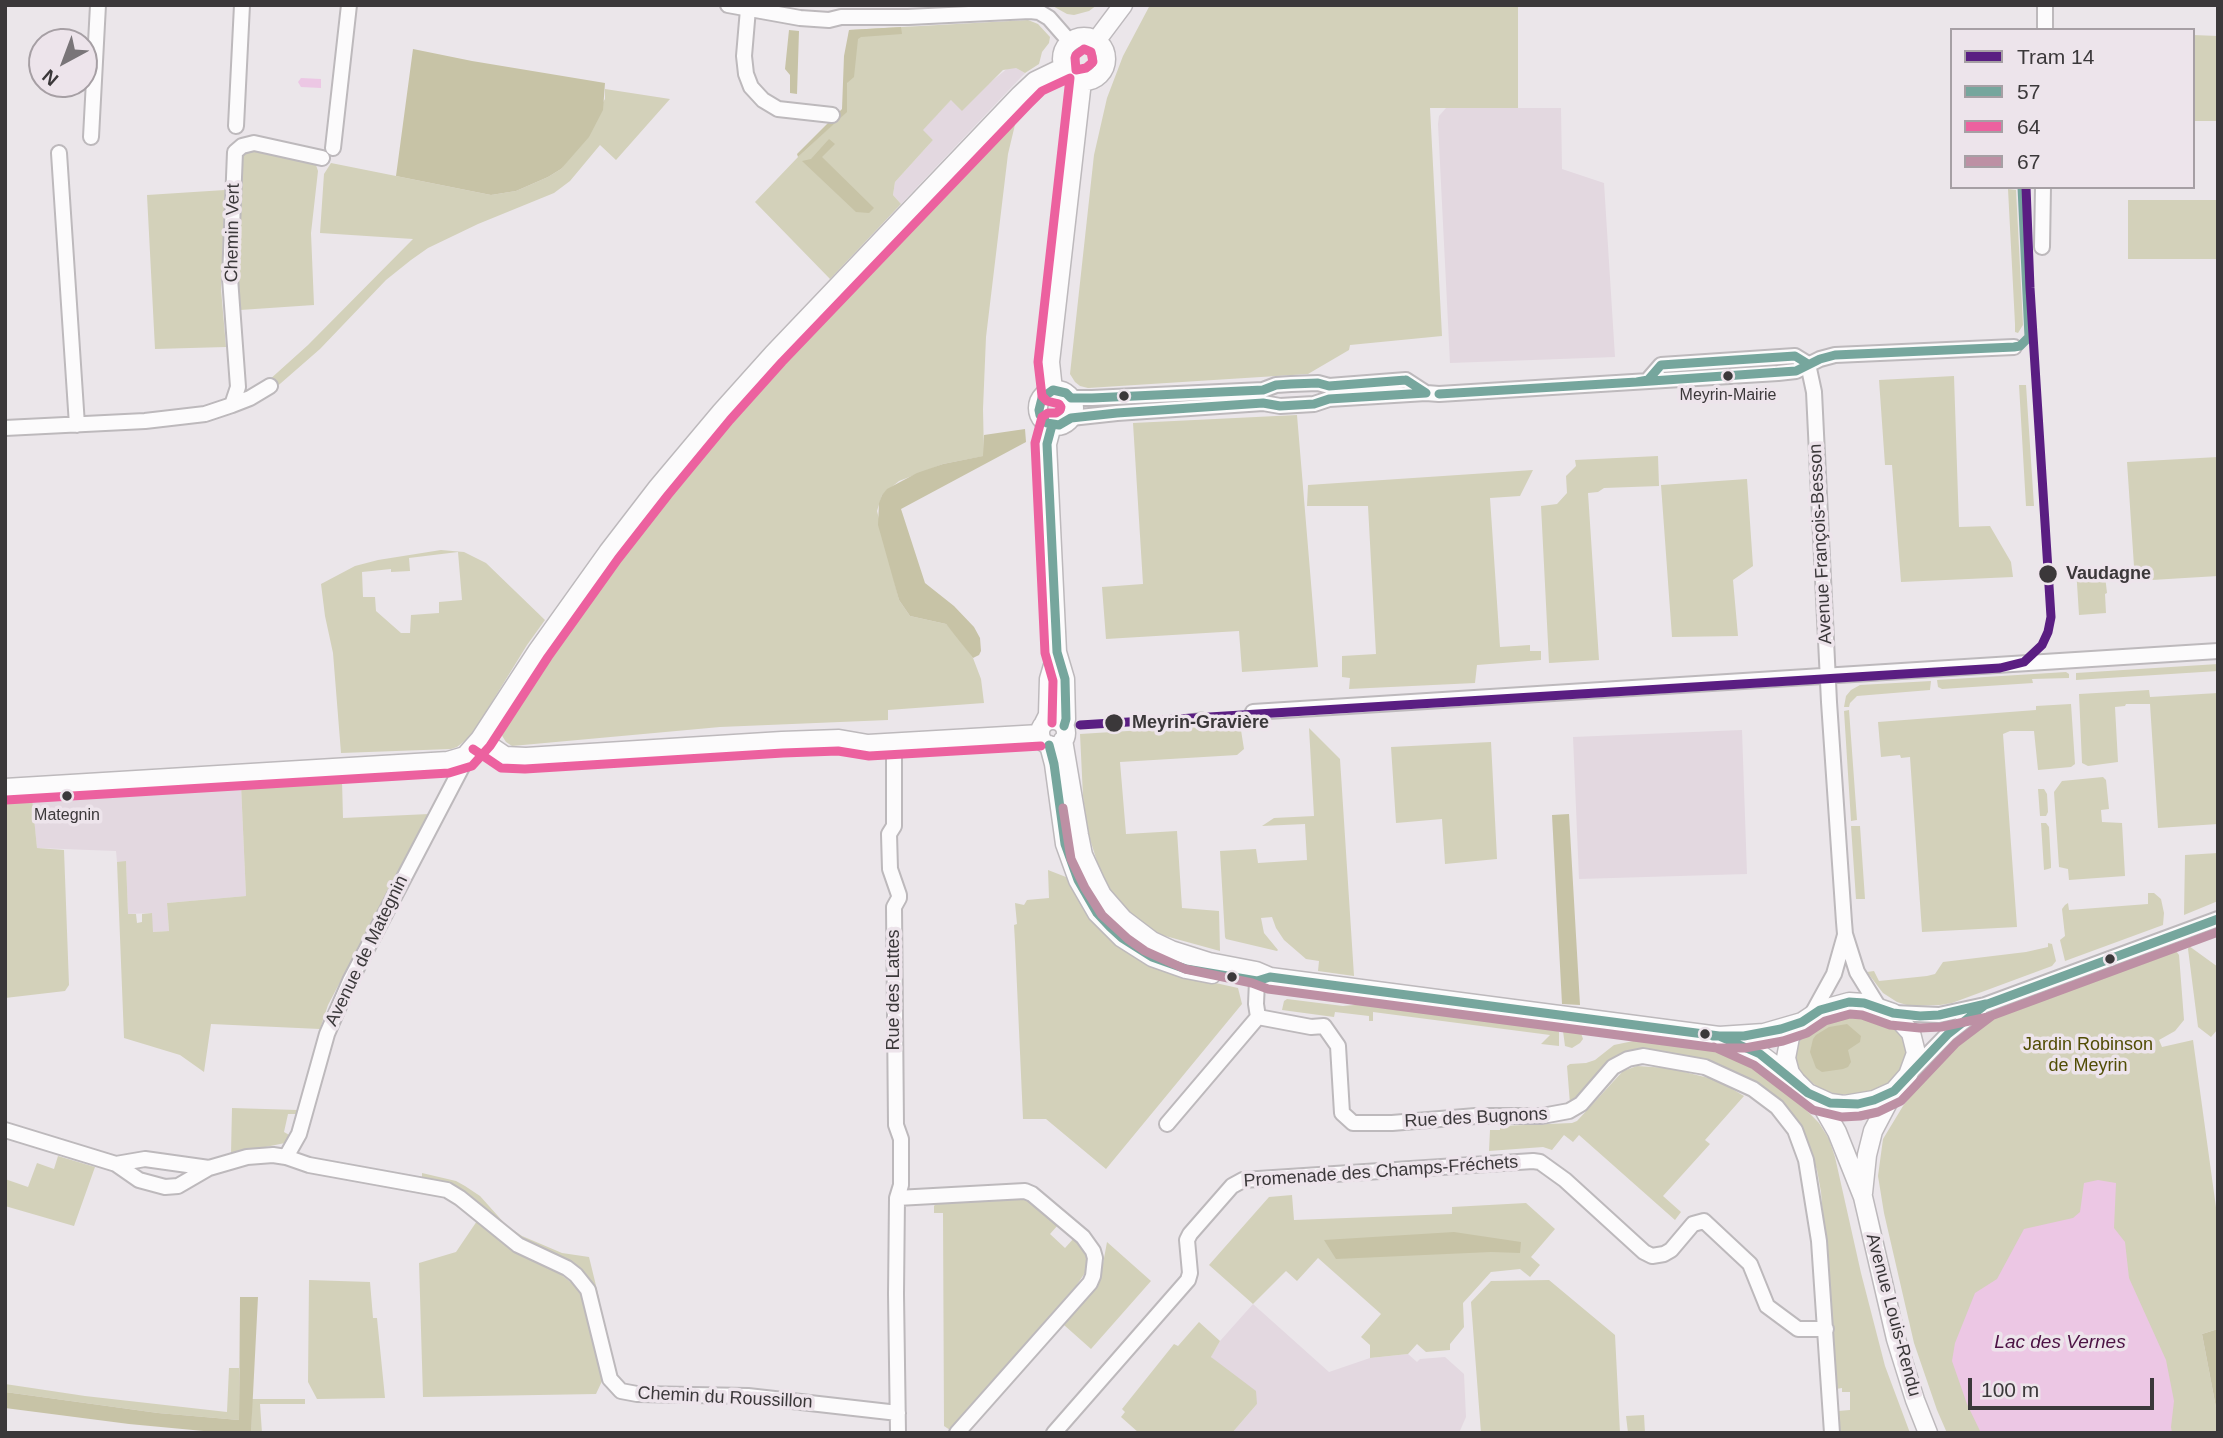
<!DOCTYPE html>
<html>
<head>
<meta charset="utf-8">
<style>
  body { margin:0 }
  #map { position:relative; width:2223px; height:1438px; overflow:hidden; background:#ebe6ea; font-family:Helvetica,sans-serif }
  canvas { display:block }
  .frame { position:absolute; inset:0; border:7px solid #3b383a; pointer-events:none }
  .legend { position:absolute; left:1950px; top:28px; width:245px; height:161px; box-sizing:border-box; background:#ede4eb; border:2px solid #a69fa4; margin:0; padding:9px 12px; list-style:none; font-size:21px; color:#3b383a }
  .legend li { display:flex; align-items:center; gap:14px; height:35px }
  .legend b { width:35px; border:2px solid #a69fa4 }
  .north { position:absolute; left:28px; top:28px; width:70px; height:70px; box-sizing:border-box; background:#ede4eb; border:2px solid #a69fa4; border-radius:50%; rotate:221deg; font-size:19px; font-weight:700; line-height:28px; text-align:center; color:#3b383a }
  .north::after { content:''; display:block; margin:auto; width:24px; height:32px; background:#797578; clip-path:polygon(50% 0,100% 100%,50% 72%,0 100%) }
  .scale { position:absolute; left:1968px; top:1378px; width:186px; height:32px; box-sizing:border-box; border:4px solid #3b383a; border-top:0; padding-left:9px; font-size:21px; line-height:24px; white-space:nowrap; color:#3b383a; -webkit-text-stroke:5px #ede4eb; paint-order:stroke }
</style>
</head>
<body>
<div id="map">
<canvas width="2223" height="1438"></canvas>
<div class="frame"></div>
<ul class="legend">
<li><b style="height:9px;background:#5a1e82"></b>Tram 14</li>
<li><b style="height:9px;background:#76a69d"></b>57</li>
<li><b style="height:9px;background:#ec619f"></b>64</li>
<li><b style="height:9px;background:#bd90a4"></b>67</li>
</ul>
<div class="north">N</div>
<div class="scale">100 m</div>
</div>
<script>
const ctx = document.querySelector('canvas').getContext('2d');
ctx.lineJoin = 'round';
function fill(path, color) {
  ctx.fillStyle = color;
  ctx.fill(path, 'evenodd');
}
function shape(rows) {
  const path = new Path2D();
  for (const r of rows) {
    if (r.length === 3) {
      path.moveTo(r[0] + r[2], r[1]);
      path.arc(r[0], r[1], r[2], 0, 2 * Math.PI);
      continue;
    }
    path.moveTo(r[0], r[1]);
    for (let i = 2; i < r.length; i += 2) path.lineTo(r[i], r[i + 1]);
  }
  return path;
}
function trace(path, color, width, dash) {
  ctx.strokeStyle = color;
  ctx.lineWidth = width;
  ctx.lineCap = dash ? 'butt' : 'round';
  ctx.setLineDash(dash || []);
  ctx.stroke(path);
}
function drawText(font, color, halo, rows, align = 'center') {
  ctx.font = font + ' Helvetica,sans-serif';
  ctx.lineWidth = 7;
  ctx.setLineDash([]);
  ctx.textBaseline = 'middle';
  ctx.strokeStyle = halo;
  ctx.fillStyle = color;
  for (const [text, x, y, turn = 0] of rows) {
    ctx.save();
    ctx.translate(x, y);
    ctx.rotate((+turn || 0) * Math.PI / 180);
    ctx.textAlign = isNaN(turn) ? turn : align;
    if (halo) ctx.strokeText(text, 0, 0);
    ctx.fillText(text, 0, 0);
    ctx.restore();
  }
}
fill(shape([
  [1008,68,1016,68,1025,73,901,204,893,195,895,182,933,140,922,130,951,100,982,89],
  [1446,108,1561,108,1562,169,1604,183,1615,357,1450,363,1438,124,1439,116],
  [1742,730,1747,874,1579,879,1573,737],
  [225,781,241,785,246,896,167,903,169,931,152,932,152,913,128,914,126,862,117,862,116,851,37,848,31,793],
  [1253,1304,1329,1372,1370,1358,1408,1354,1417,1362,1420,1359,1445,1357,1464,1374,1466,1417,1459,1433,1232,1433,1257,1404,1211,1357,1220,1341]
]), '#e3d8e0');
fill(shape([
  [1051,5,1097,5,1089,11,1074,15,1067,14],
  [1150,5,1518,5,1518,108,1430,108,1442,336,1350,345,1349,350,1308,374,1088,388,1080,386,1075,382,1070,374,1094,155,1107,98,1123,56],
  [1028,20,1038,24,1050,37,1049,43,1042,52,1039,64,1025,73,1016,68,1003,70,962,111,951,100,923,130,933,140,895,182,893,195,901,204,830,279,755,202,798,157,846,112,849,30],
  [2193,35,2218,36,2218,121,2193,121],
  [605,89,670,99,616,160,600,145,570,181,554,193,478,224,428,248,411,260,386,280,320,349,273,390,268,381,308,345,413,239,320,233,324,174,331,163,491,195,516,191,548,177,561,169,605,99],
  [1018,112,1008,154,986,337,983,409,984,456,943,464,899,481,882,495,877,511,899,600,910,616,946,624,957,636,973,658,981,679,984,703,888,710,888,720,720,727,512,746,506,742,501,734,503,724,555,640,614,559,712,435,776,364],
  [251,147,310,159,316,165,318,171,311,233,314,305,240,310,236,276,241,154],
  [2008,189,2016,190,2023,325,2018,333,2015,332,2015,324],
  [225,190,221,289,226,347,155,349,147,195],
  [2128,200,2218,200,2218,259,2128,259],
  [1954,376,1959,527,1990,526,2011,562,2013,577,1901,582,1892,465,1885,465,1879,380],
  [2019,385,2026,385,2034,506,2026,506],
  [1297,415,1318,667,1242,672,1239,631,1106,639,1102,587,1143,584,1133,423],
  [1658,456,1659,486,1604,488,1598,492,1588,493,1599,660,1549,663,1541,506,1557,504,1567,493,1566,476,1576,466,1575,460],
  [2218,457,2218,576,2135,581,2127,462],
  [1533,470,1520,496,1490,498,1500,647,1530,645,1530,651,1541,651,1541,660,1477,665,1475,683,1349,689,1350,678,1342,677,1342,656,1376,654,1368,506,1307,506,1308,485],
  [1747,479,1753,566,1733,580,1738,636,1672,637,1661,485],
  [441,550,464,552,486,563,545,620,527,645,471,736,457,747,451,749,341,753,333,653,325,616,321,584,355,566,378,560],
  [458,552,462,600,439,602,439,613,411,615,410,633,401,633,376,611,375,597,363,597,362,572,391,569,391,572,410,571,409,558],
  [2104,567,2107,593,2105,594,2106,613,2079,615,2076,568],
  [2218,664,2218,671,2076,680,2076,673],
  [2066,672,2069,674,2069,678,2032,679,2033,683,1942,689,1938,687,1937,680],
  [1931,681,1930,690,1857,696,1850,703,1849,707,1844,707,1846,696,1851,690,1860,685],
  [2149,690,2150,697,2218,693,2218,824,2158,828,2150,704,2126,704,2125,706,2115,707,2118,762,2088,766,2082,763,2079,694],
  [2071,704,2075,764,2071,767,2038,770,2034,731,2010,731,2003,734,2017,927,1922,932,1910,757,1901,758,1900,755,1881,757,1878,722,2036,710,2036,706],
  [1849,710,1857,820,1851,821,1844,711],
  [1240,724,1244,749,1237,755,1120,762,1126,834,1177,831,1182,908,1219,911,1220,951,1158,934,1147,928,1119,902,1109,888,1101,874,1088,833,1083,796,1080,734],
  [1309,728,1340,759,1354,976,1318,971,1319,961,1306,959,1284,940,1276,928,1272,917,1261,918,1264,933,1278,950,1277,951,1226,939,1225,937,1220,851,1256,849,1258,863,1307,860,1305,824,1262,826,1274,818,1314,816],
  [1491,742,1497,859,1445,864,1442,819,1396,823,1391,747],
  [2103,777,2106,780,2109,809,2101,810,2102,822,2122,823,2125,876,2069,880,2068,869,2059,867,2054,792,2062,781],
  [342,780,343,818,429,814,328,1005,320,1029,211,1024,204,1072,180,1055,124,1038,117,862,126,861,128,914,136,914,137,923,142,922,142,914,152,913,153,932,169,931,167,903,246,896,241,785],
  [2038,789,2044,789,2047,794,2048,812,2046,816,2040,816],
  [32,798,37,848,64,850,69,985,65,991,5,998,5,802,12,802,12,799],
  [2041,823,2046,823,2049,827,2051,864,2051,868,2048,869,2044,870],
  [1851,826,1860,826,1865,899,1856,899],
  [2218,853,2218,901,2184,915,2185,855],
  [1048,870,1066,877,1091,917,1123,947,1166,972,1238,988,1242,1004,1106,1169,1046,1119,1023,1119,1015,942,1014,925,1017,924,1015,903,1024,905,1027,900,1049,898],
  [2148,893,2154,893,2161,899,2164,913,2163,925,2065,961,2060,940,2065,936,2062,909,2065,905,2068,903,2069,910,2148,904],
  [2048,943,2052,944,2056,961,2052,966,1952,1003,1940,1005,1910,1006,1897,1002,1883,993,1867,972,1874,971,1879,981,1927,976,1935,974,1943,962,2026,952,2048,947],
  [2189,946,2218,967,2218,1029,2211,1037,2198,1027,2188,949],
  [2174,948,2179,955,2184,1020,2175,1031,2159,1040,2162,1047,2193,1040,2218,1222,2218,1329,2202,1334,2218,1418,2218,1433,1947,1433,1937,1410,1914,1343,1884,1213,1878,1176,1883,1139,1903,1106,1949,1046,1962,1035,1993,1017,2008,1010],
  [1287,999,1343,1006,1365,1004,1553,1028,1559,1032,1559,1046,1541,1044,1550,1035,1373,1012,1373,1021,1369,1021,1369,1016,1335,1012,1334,1017,1282,1010,1284,1001],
  [1850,1012,1877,1016,1894,1026,1905,1040,1907,1057,1901,1072,1883,1088,1852,1095,1836,1094,1820,1089,1803,1075,1796,1063,1796,1049,1803,1035,1813,1024,1822,1018],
  [1557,1024,1577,1027,1580,1030,1583,1039,1580,1043,1572,1048,1565,1046,1563,1031],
  [1638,1040,1725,1051,1740,1055,1768,1071,1819,1123,1829,1139,1835,1157,1861,1273,1885,1366,1910,1433,1839,1433,1838,1411,1850,1410,1850,1392,1842,1392,1842,1388,1836,1389,1821,1192,1817,1170,1810,1150,1758,1085,1719,1064,1651,1051,1570,1104,1567,1066,1570,1064,1586,1063,1595,1060,1614,1045],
  [1637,1066,1668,1068,1717,1080,1744,1096,1705,1140,1710,1144,1663,1196,1681,1212,1675,1220,1579,1135,1573,1142,1564,1135,1552,1150,1543,1147,1489,1151,1490,1130,1500,1130,1500,1126,1572,1123,1577,1121,1623,1071],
  [232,1108,298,1110,297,1114,288,1114,284,1132,291,1136,285,1143,231,1154],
  [58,1156,95,1167,74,1226,5,1206,5,1179,28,1187,37,1163,54,1169],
  [422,1173,456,1181,465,1186,480,1196,506,1225,522,1236,562,1253,589,1257,600,1302,594,1291,528,1245,449,1185,422,1178],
  [1292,1195,1294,1220,1452,1214,1452,1207,1526,1203,1555,1229,1531,1257,1540,1265,1530,1277,1520,1269,1491,1272,1463,1303,1464,1327,1450,1344,1450,1350,1426,1352,1417,1344,1408,1354,1370,1358,1370,1345,1361,1337,1381,1314,1318,1258,1297,1281,1286,1271,1253,1304,1209,1265,1269,1197],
  [1017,1197,1032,1202,1058,1225,1050,1234,1065,1248,1074,1238,1088,1252,1087,1270,1076,1286,950,1430,944,1426,943,1213,934,1213,934,1206,937,1202],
  [477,1221,517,1251,555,1270,577,1287,585,1305,603,1379,596,1394,423,1397,419,1263,456,1252],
  [1107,1242,1151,1281,1091,1349,1064,1325,1100,1280],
  [309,1280,370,1282,373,1318,377,1318,385,1398,317,1399,308,1382],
  [1549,1280,1615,1335,1620,1433,1481,1433,1471,1302,1491,1281],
  [1199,1322,1220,1341,1211,1357,1256,1391,1257,1404,1232,1433,1139,1433,1121,1417,1125,1412,1122,1409,1174,1344,1178,1346],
  [229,1368,239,1368,239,1420,158,1413,5,1392,5,1384,85,1396,227,1412],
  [252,1399,305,1399,305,1404,260,1404,262,1433,251,1433],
  [1644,1415,1645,1433,1628,1433,1626,1416]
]), '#d3d1ba');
fill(shape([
  [901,27,902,34,861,37,858,39,854,77,847,83,847,112,798,157,797,154,842,109,844,56,849,30],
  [789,30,799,31,797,94,790,93,790,75,785,69],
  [413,49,472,61,605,83,603,110,589,137,561,169,548,177,516,191,491,195,396,176],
  [829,139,835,144,822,157,874,208,869,213,856,212,802,161,811,159],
  [1025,429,1026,442,901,509,925,583,954,606,974,627,980,638,981,651,979,655,973,658,946,624,910,616,899,600,878,525,879,503,882,495,887,489,917,473,943,464,983,456,984,435],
  [1569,814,1580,1005,1562,1004,1552,815],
  [1847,1024,1861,1036,1860,1042,1848,1050,1851,1062,1848,1067,1843,1069,1822,1072,1816,1068,1810,1052,1813,1039,1816,1035,1829,1027],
  [1454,1232,1521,1242,1520,1253,1491,1252,1336,1259,1324,1240],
  [240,1297,258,1297,251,1433,225,1433,129,1424,5,1408,5,1392,158,1413,239,1420],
  [2218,1329,2218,1418,2202,1334]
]), '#c7c3a6');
fill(shape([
  [301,78,321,79,321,88,301,87,298,82],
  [2098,1180,2116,1183,2114,1228,2125,1242,2129,1278,2166,1360,2174,1401,2171,1427,2172,1433,1981,1433,1967,1404,1952,1361,1955,1343,1975,1293,1997,1279,2024,1229,2073,1218,2080,1212,2084,1183]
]), '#ecc7e4');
const minor = shape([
  [728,5,800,18,829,20,841,17,908,17,1030,11,1039,12,1049,18,1070,42],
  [748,9,744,56,746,74,751,87,763,100,778,109,832,115],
  [2045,30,2045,5],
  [236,126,242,5],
  [91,137,98,5],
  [333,148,349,5],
  [59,153,77,425],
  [2042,247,2043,187],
  [1808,364,1814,392,1829,702,1844,922,1845,934,1857,972,1878,1006],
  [1648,380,1661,365,1795,356,1808,364],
  [1071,398,1092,398,1263,390,1276,385,1291,384,1318,383,1329,386,1406,380,1426,393],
  [232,405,250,398,270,386],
  [1071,418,1117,413,1263,403,1280,406,1314,404,1329,399,1426,393,1439,394,1778,373,1796,371,1820,359,1835,355,2014,347],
  [5,428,145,421,205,414,232,405,238,387,230,278,235,152,242,146,254,143,322,158],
  [1253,712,2218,651],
  [894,743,894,826,889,834,890,869,899,895,899,898,894,907,896,1125,901,1139,901,1185,897,1198,896,1294,898,1433],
  [1257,981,1256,1004,1258,1017],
  [1893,1013,1939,1015,1985,1005,2218,919],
  [1812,1014,1834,974,1845,935],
  [1258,1017,1311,1027,1324,1026,1338,1046,1342,1113,1353,1123,1392,1123,1476,1116,1542,1116,1569,1111,1581,1104,1613,1067,1628,1059,1643,1056,1705,1067,1753,1089,1777,1107,1795,1130,1806,1160,1819,1241,1832,1433],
  [1911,1072,1948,1034,1981,1008],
  [1167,1124,1258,1017],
  [5,1130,116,1164,139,1180,165,1187,178,1186,209,1168,247,1157,273,1155,286,1157,299,1134,327,1034,350,981,463,765,465,756],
  [286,1157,309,1165,447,1190,460,1198,518,1245,567,1268,576,1275,588,1290,610,1379,621,1391,637,1394,748,1396,898,1413],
  [116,1164,145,1159,209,1168],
  [897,1198,1025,1191,1032,1194,1083,1237,1093,1251,1095,1258,1093,1276,1090,1283,957,1433],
  [1054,1433,1188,1280,1190,1273,1187,1240,1190,1234,1232,1186,1243,1180,1533,1161,1540,1162,1565,1180,1644,1252,1652,1256,1664,1254,1671,1250,1693,1224,1704,1221,1750,1264,1767,1306,1798,1329,1826,1329]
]);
const major = shape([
  [1084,59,22],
  [1096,41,1123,5],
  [1053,390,1050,362,1082,81],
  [1056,408,18],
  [1052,425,1047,444,1057,652,1065,679,1066,719,1064,726],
  [1053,733,13],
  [1044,723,1048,715,1049,679,1057,652],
  [480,739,505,756,526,757,782,741,839,739,868,744,1040,734],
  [1063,740,1079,835,1083,855,1095,881,1102,895,1123,919,1152,941,1171,950,1209,962,1256,971,1270,977,1719,1036,1764,1033,1802,1022],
  [1049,745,1054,764,1065,844,1078,880,1097,913,1122,938,1152,957,1186,969,1212,974],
  [5,788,448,761,465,756,480,739,538,650,608,552,658,487,721,412,773,354,1020,95,1035,81,1064,67],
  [1849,1002,1864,1003,1893,1013,1911,1033,1916,1053,1908,1075,1894,1091,1874,1100,1844,1105,1830,1103,1808,1093,1796,1081,1790,1073,1786,1058,1790,1037,1802,1022,1820,1010,1849,1002],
  [1728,1039,1760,1054,1793,1079],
  [1818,1099,1837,1132,1863,1197,1896,1339,1915,1400,1928,1433],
  [1863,1193,1867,1155,1873,1131,1894,1091]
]);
trace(minor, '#bdb9bc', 18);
trace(major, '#bdb9bc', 21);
trace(minor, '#fcfbfc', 14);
trace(major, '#fcfbfc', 18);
trace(shape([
  [1160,720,1203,712]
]), '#c9c8c9', 2);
trace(shape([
  [2022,187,2029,337],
  [1406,380,1426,393,1329,399,1314,404,1280,406,1263,403,1117,413,1071,418,1059,425,1047,423,1040,415,1039,410,1042,398,1053,390,1066,393,1071,398,1092,398,1263,390,1276,385,1291,384,1318,383,1329,386,1406,380],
  [1637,382,1648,380,1661,365,1795,356,1808,364],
  [1637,382,1796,371,1820,359,1835,355,2014,347,2020,346,2029,337],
  [1439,394,1637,382],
  [1439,394,1637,382],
  [1052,425,1047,444,1057,652,1065,679,1066,719,1064,726],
  [1049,745,1054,764,1065,844,1078,880,1097,913,1110,927,1122,938,1152,957,1186,969,1257,981,1270,977,1719,1036,1760,1054,1808,1093,1830,1103,1858,1104,1874,1100,1894,1091,1948,1034,1985,1005,2218,919],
  [1713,1036,1744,1036,1781,1029,1802,1022,1820,1010,1849,1002,1864,1003,1893,1013,1920,1016,1939,1015,1986,1004]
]), '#76a69d', 9);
trace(shape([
  [1084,49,1091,52,1093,62,1086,68,1076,70,1075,58,1076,55,1084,49],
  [473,749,501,768,525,769,783,753,838,751,869,756,1041,746],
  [6,800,449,773,472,766,490,746,548,657,618,559,668,495,730,420,782,362,1029,104,1042,91,1070,78,1038,362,1042,396,1047,401,1059,404,1061,407,1060,410,1056,413,1048,413,1042,417,1035,443,1045,653,1053,681,1052,723]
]), '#ec619f', 9);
trace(shape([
  [1063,808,1071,859,1085,888,1102,915,1128,939,1145,951,1185,969,1252,983,1268,989,1717,1048,1745,1048,1783,1041,1807,1033,1825,1021,1850,1014,1862,1015,1890,1025,1920,1028,1941,1027,1988,1017,2218,932],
  [1714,1047,1754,1065,1813,1110,1842,1117,1860,1116,1878,1112,1901,1101,1956,1043,1993,1015]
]), '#bd90a4', 9);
trace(shape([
  [1080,725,2000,668,2024,662,2042,645,2048,632,2051,617,2030,288,2026,187]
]), '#5a1e82', 9);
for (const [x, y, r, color] of [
  [1728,376,6,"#3b383a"],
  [1124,396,6,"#3b383a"],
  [2048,574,10,"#3b383a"],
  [1114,723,10,"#3b383a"],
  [67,796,6,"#3b383a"],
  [2110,959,6,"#3b383a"],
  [1232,977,6,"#3b383a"],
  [1705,1034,6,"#3b383a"]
]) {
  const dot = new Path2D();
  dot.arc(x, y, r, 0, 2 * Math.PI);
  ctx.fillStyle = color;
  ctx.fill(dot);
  trace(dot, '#ede4eb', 2.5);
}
drawText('16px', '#3b383a', '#ede4eb', [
  ["Meyrin-Mairie",1728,396],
  ["Mategnin",67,816]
]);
drawText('18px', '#3b383a', '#ede4eb', [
  ["Chemin Vert",233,233,-89],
  ["Avenue François-Besson",1821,544,-93],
  ["Avenue de Mategnin",367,951,-64],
  ["Rue des Lattes",894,990,-90],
  ["Rue des Bugnons",1476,1118,-3],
  ["Promenade des Champs-Fréchets",1381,1172,-4],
  ["Avenue Louis-Rendu",1893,1315,75],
  ["Chemin du Roussillon",725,1398,3]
]);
drawText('bold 18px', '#3b383a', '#ede4eb', [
  ["Vaudagne",2066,574],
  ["Meyrin-Gravière",1132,723]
], 'left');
drawText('18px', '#514d05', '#ede4eb', [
  ["Jardin Robinson",2088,1045],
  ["de Meyrin",2088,1066]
]);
drawText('italic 19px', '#4c1244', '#ede4eb', [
  ["Lac des Vernes",2060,1343]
]);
</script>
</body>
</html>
